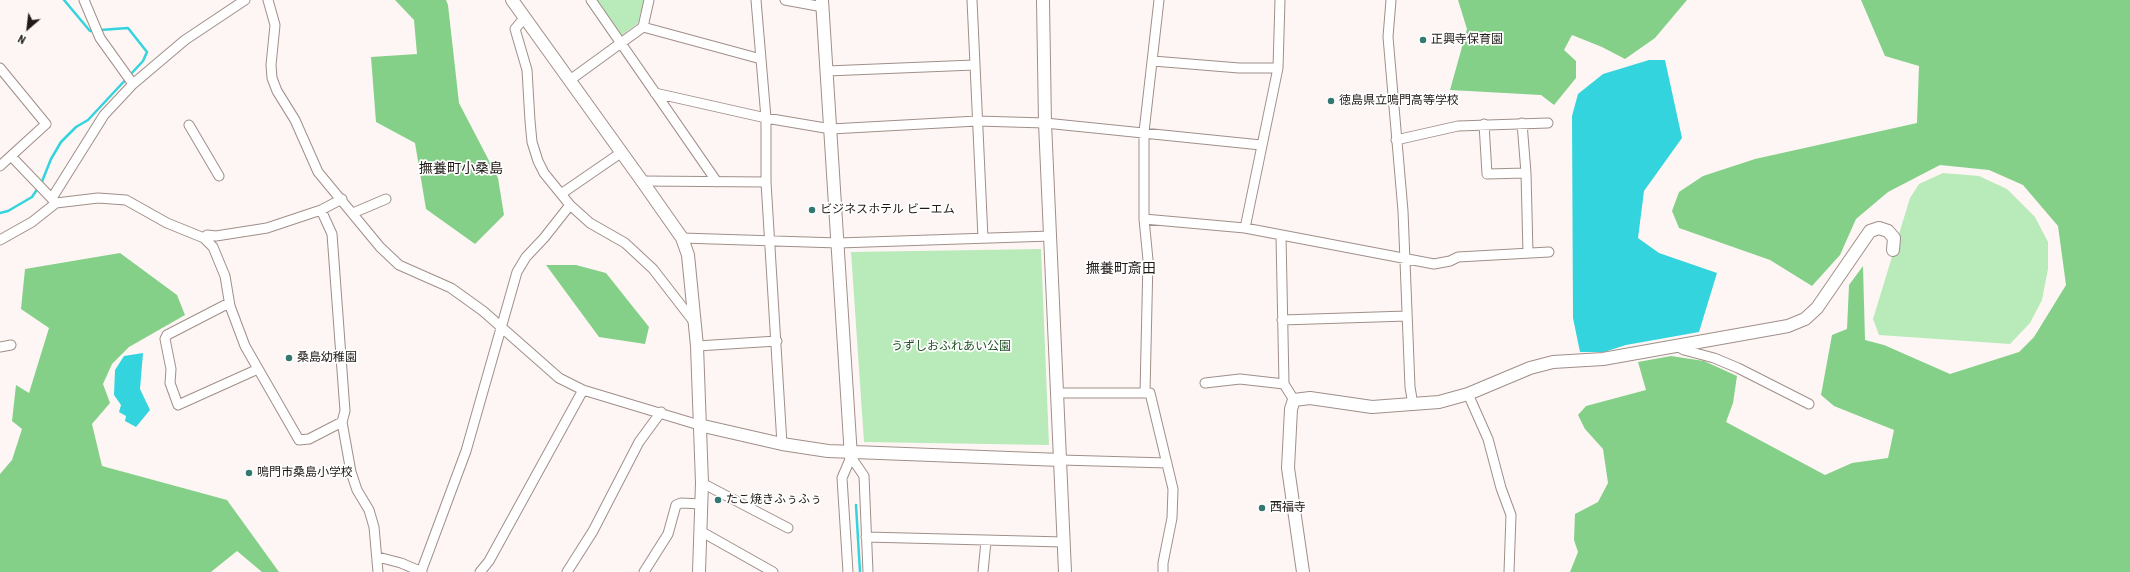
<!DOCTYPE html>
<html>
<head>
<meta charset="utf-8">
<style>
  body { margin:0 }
  #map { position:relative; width:2130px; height:572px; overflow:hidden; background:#fef6f4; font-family:"Roboto Condensed",sans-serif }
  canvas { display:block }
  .north { position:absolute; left:8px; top:8px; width:40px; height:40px; -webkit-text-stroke:3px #fff; paint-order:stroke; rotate:208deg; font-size:11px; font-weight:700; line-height:16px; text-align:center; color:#201a17 }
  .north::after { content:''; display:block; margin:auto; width:14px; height:18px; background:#201a17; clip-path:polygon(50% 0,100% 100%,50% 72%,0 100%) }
</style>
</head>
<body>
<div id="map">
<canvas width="2130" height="572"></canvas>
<div class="north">N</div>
</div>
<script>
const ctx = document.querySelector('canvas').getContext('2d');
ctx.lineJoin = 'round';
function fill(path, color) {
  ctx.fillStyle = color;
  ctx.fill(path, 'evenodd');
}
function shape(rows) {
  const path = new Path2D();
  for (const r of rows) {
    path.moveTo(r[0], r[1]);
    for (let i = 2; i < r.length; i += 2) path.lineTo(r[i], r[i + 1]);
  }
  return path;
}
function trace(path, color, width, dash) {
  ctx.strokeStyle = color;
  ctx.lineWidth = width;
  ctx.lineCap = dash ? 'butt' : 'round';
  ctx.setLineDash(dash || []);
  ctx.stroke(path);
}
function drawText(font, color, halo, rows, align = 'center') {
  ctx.font = font + ' "Roboto Condensed","Noto Sans JP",sans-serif';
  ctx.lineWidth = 3.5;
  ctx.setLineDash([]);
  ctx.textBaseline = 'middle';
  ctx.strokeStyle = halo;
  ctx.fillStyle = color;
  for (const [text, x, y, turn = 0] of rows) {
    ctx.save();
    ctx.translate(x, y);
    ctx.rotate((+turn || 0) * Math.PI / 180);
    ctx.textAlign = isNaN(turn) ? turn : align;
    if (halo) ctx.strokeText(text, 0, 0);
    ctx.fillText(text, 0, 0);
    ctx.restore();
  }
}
fill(shape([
  [596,0,644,0,638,23,621,36],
  [1943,173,1979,176,2007,189,2035,217,2048,242,2048,269,2042,300,2030,323,2010,344,1879,335,1873,319,1910,198,1919,184],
  [1041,249,1049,445,864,442,851,252]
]), '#b9eaba');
fill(shape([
  [395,0,446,0,448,5,459,103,498,178,504,215,475,244,426,209,415,143,376,122,371,57,417,54,414,20],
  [1458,0,1687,0,1655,38,1625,59,1602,47,1572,35,1564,50,1576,61,1576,78,1554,105,1541,95,1450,90,1467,29],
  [1861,0,2130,0,2130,572,1570,572,1578,552,1574,540,1575,514,1598,502,1608,483,1603,449,1585,429,1578,415,1586,406,1646,390,1638,362,1671,356,1704,361,1737,376,1733,403,1726,422,1825,475,1852,463,1888,458,1894,430,1834,406,1821,395,1832,335,1847,329,1849,285,1863,266,1865,340,1884,345,1950,374,2019,352,2034,337,2066,285,2058,226,2023,185,1989,170,1940,165,1888,192,1856,219,1840,255,1812,286,1770,260,1679,228,1672,211,1679,192,1703,176,1755,159,1917,123,1919,66,1885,56],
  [120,253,177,295,185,315,129,347,112,364,103,384,110,403,92,424,102,466,227,500,279,572,262,572,237,551,211,572,0,572,0,474,12,460,22,429,12,421,16,385,29,393,49,328,21,309,25,269],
  [546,265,576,265,606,273,649,327,645,344,599,337]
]), '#84d088');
fill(shape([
  [1649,60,1665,60,1682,138,1644,191,1638,238,1659,253,1717,273,1699,332,1626,345,1604,352,1580,352,1573,318,1572,116,1578,94,1603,74],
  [143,353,140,389,150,410,136,427,125,421,126,416,119,412,121,405,114,395,115,370,124,356]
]), '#33d4dd');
trace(shape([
  [64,0,90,31,95,31],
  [41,184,51,159,61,142,76,127,88,120,143,61,147,52,128,28,100,30],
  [0,213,8,211,32,197,38,188],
  [856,505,860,572]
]), '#33d4dd', 2.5);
const minor = shape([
  [84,0,100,38,133,84],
  [268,0,275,25,271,65,272,78,277,91,295,120,318,172,380,247,399,265,451,288,483,311,559,378,583,390,699,425],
  [591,0,717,182],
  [756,0,766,118,766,182,782,444],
  [785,0,823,7],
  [972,0,983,238],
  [1391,0,1388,37,1403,211,1410,387,1413,405],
  [525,17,515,29,527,70,530,121,532,142,538,161,544,173,570,205,590,223,625,243,653,269,694,322],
  [643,27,761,59],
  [1153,61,1239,68,1278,68],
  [0,68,46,124,0,166],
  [827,71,974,65],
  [570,80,643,27,649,0],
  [655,93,766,118,831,129,977,121,1045,123,1261,145],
  [1522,123,1526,173,1528,253],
  [1484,124,1487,174,1526,173],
  [189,125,219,176],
  [1396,140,1458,126,1548,123],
  [11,156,55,202],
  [642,181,766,182],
  [561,194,622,152],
  [52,198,104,115,133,84,185,40,245,0],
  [321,210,332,234,345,411,342,422,351,472,357,490,369,510,374,527,378,572],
  [353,213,386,199],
  [1144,219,1245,228,1434,264,1450,261,1458,257,1549,252],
  [1245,228,1278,68,1280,0],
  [1281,236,1284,384,1294,400],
  [204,238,207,235,216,236,267,228,321,210,342,199],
  [682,238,838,243,1051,236],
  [0,240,32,222,56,203,98,198,126,200,167,223,204,238,213,247,225,276,230,306,245,346,299,440,309,439,342,422],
  [229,303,167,335,165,339,171,369,170,383,178,405,258,369],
  [1282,320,1407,316],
  [697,346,777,341],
  [1677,346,1684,350,1714,358,1738,368,1809,404],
  [0,347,11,345],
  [1205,383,1240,379,1284,384],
  [1145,392,1148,260,1144,219,1144,132,1159,0],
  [1056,393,1150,393,1173,489,1172,518,1163,563,1163,572],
  [1468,394,1488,439,1501,488,1511,515,1509,572],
  [851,457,864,476,868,572],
  [1061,460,1167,463],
  [702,483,788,528],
  [702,532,773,572],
  [866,537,1064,542],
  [378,557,401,563,422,572],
  [421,572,466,451,517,272,526,257,544,238,570,205],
  [480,572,489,561,583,390],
  [567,572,593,531,639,442,661,412],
  [644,572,668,534,676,505,681,503,702,504],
  [848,572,842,478,851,457],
  [983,572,986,541]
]);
const tertiary = shape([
  [512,0,642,181,682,238,688,255,697,346,702,483,699,572],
  [822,0,851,457],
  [1043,0,1045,123,1065,572],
  [699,425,782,444,828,451,1061,460],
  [1303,572,1288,468,1291,409,1294,400,1310,398,1372,407,1439,402,1468,394,1530,368,1553,362,1603,359,1788,326,1805,319,1817,308,1870,231,1879,228,1888,231,1894,238,1893,250]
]);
trace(minor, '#a08f89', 11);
trace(tertiary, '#a08f89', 14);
trace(minor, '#fff', 9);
trace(tertiary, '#fff', 12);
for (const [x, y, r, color] of [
  [1423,40,4,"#327971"],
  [1331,101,4,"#327971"],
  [812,210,4,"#327971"],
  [289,358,4,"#327971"],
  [249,473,4,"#327971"],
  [718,500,4,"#327971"],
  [1262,508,4,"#327971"]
]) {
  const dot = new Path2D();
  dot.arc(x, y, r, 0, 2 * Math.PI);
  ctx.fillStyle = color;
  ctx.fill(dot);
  trace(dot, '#fff', 1.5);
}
drawText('12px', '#201a17', '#fff', [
  ["正興寺保育園",1431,40],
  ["徳島県立鳴門高等学校",1339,101],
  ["ビジネスホテル ビーエム",820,210],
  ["桑島幼稚園",297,358],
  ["鳴門市桑島小学校",257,473],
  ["たこ焼きふぅふぅ",726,500],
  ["西福寺",1270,508]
], 'left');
drawText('12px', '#1e5224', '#fff', [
  ["うずしおふれあい公園",951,347]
]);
drawText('14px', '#201a17', '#fff', [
  ["撫養町小桑島",461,169],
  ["撫養町斎田",1121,269]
]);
</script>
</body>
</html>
